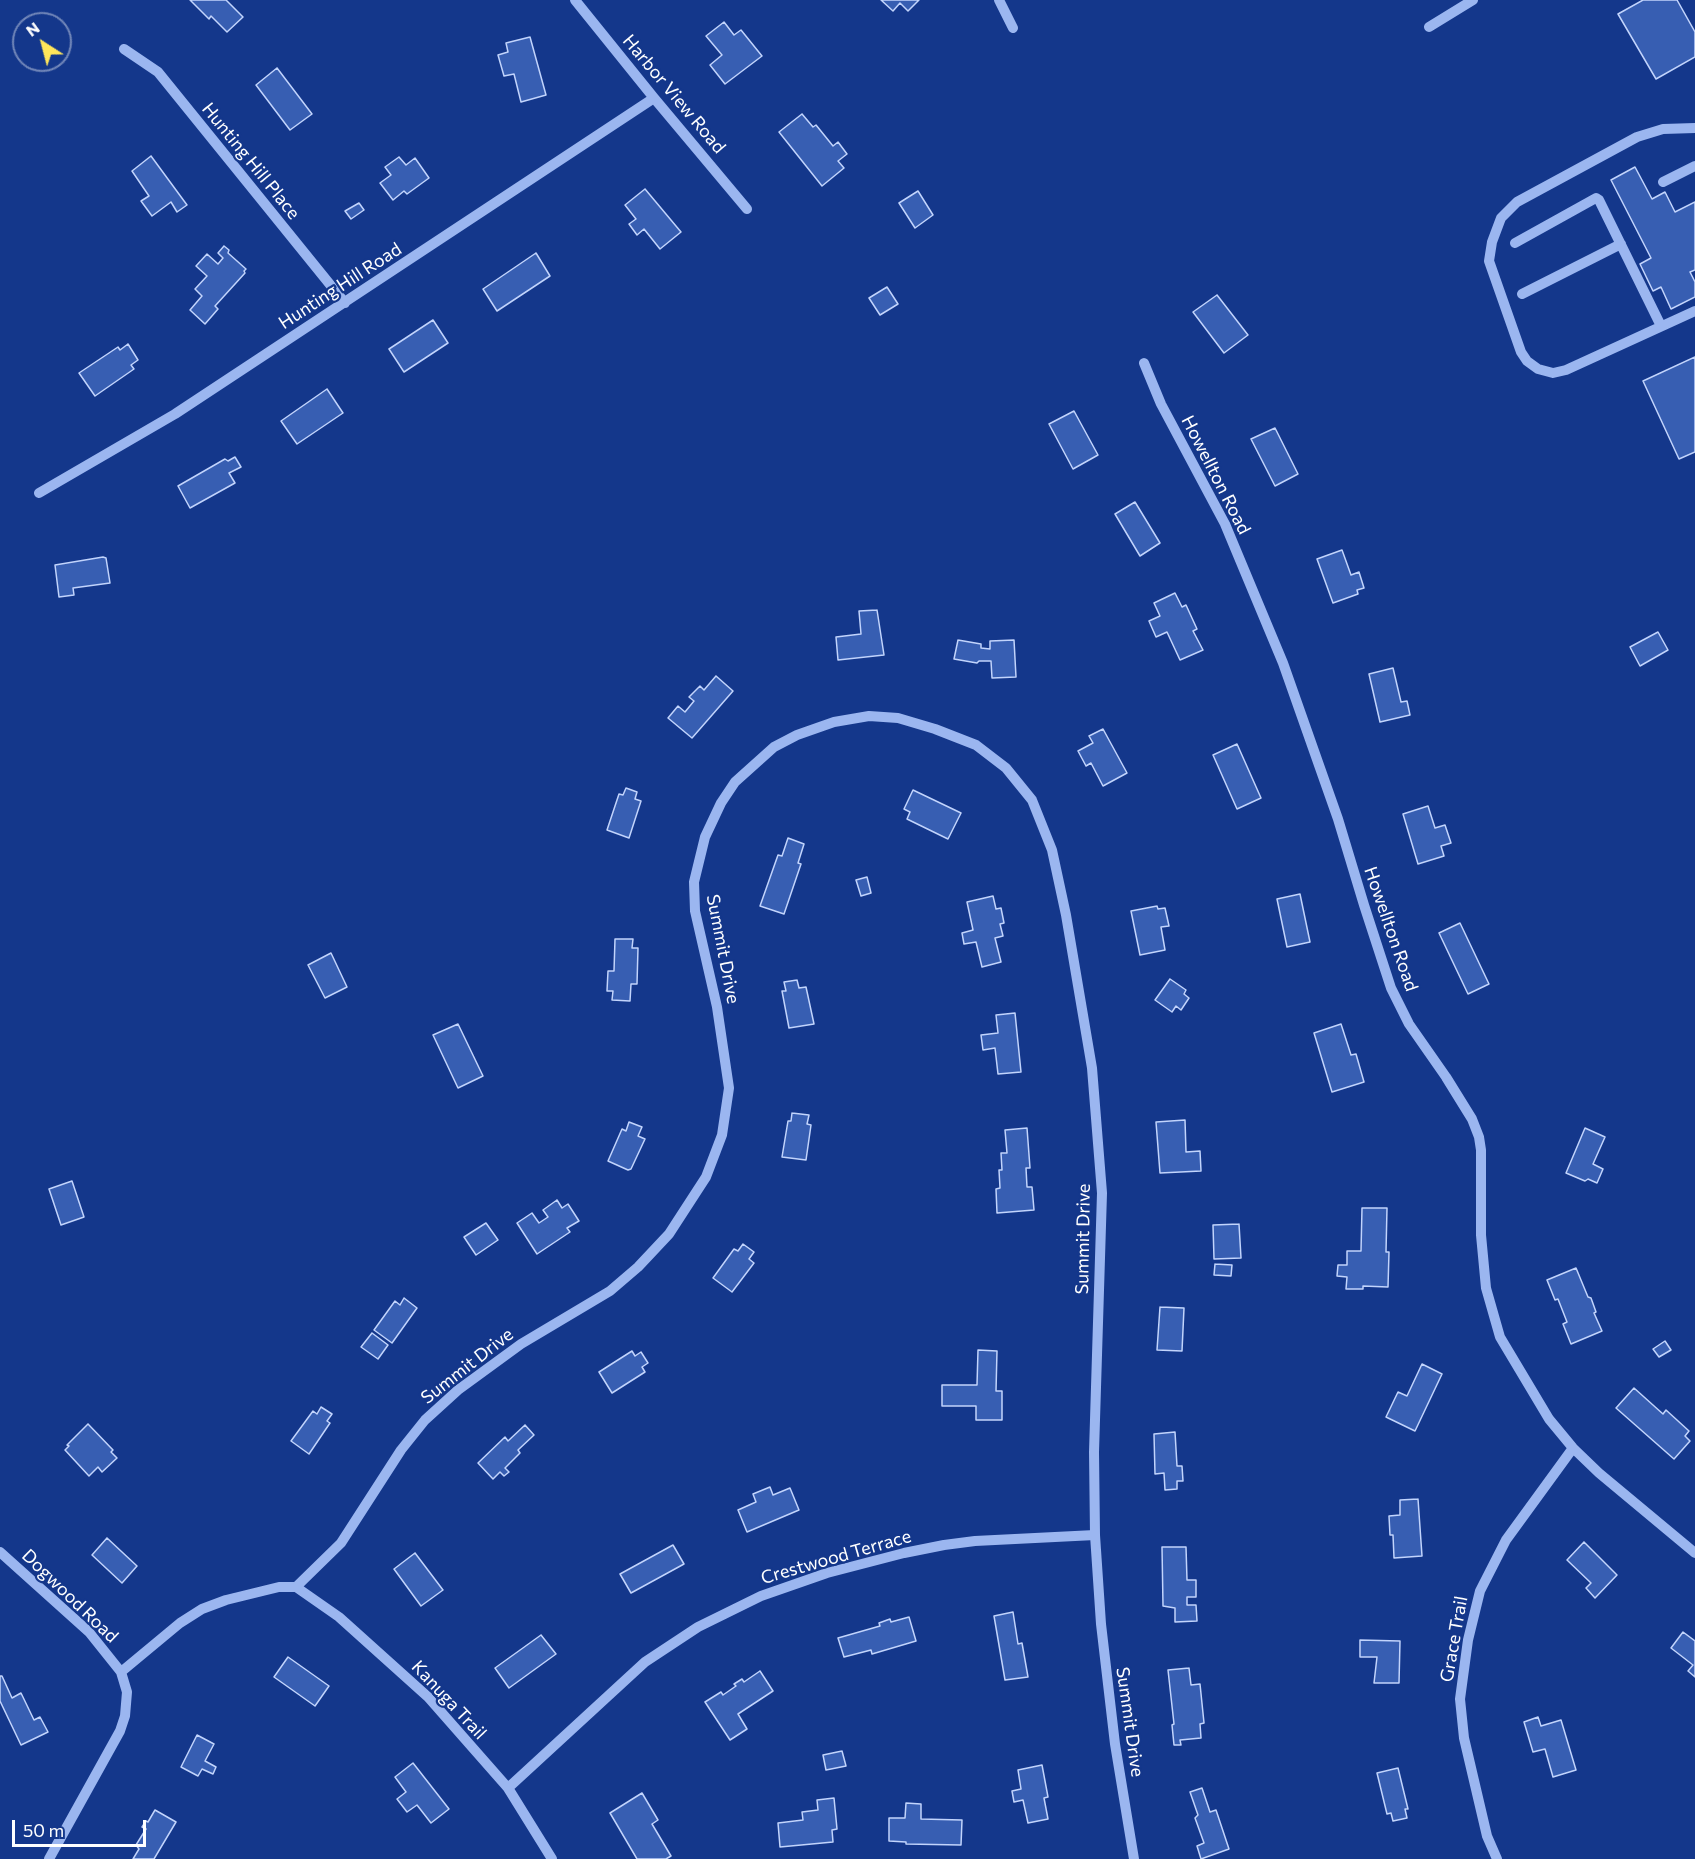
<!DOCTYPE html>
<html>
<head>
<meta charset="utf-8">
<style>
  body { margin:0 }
  #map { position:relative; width:1695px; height:1859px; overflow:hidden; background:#14378b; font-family:Commissioner,sans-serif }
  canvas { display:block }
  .north { position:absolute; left:12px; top:12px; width:60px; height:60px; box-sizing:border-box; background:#14378b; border:2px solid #7287b9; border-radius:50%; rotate:324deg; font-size:16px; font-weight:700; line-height:24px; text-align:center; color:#fff }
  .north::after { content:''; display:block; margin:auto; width:21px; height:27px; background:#ffe65a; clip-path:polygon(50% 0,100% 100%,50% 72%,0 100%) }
  .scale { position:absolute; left:12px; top:1820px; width:134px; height:27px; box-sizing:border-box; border:3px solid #fff; border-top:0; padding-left:8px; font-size:18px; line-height:21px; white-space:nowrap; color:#fff; -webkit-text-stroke:4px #14378b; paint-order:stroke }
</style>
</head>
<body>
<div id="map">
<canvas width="1695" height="1859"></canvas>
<div class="north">N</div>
<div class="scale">50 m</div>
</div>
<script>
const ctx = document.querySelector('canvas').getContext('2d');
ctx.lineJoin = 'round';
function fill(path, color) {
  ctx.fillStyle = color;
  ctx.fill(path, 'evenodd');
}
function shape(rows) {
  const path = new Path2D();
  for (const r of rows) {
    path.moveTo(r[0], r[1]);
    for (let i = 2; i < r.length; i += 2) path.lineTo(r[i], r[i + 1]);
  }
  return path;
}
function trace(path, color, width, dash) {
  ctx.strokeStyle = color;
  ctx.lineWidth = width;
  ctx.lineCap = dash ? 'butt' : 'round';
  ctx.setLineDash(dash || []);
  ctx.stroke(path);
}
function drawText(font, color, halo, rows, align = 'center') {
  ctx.font = font + ' Commissioner,sans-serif';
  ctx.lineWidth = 4.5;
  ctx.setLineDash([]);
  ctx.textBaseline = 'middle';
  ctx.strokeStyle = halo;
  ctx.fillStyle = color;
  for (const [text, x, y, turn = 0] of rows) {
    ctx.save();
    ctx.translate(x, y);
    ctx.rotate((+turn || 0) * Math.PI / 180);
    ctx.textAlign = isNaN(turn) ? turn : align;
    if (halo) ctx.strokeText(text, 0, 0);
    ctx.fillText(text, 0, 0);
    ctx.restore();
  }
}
const building = shape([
  [190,0,226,0,243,17,227,32,211,16,209,19,190,0],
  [881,0,919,0,908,11,900,3,893,11,881,0],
  [1643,0,1677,0,1695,32,1695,57,1656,79,1618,14,1643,0],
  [724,22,734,35,741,30,762,56,725,84,710,65,722,55,706,36,724,22],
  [530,37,546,95,521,102,514,74,504,76,498,55,508,52,506,43,530,37],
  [277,68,312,114,290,130,256,85,277,68],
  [802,114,813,127,816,125,833,146,838,142,847,154,838,161,844,168,822,186,779,132,802,114],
  [151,156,187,205,177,212,171,202,152,216,141,201,149,196,132,171,151,156],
  [399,157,406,165,415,158,429,178,407,194,404,191,393,200,380,183,391,175,385,167,399,157],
  [1635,167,1652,199,1665,192,1675,212,1695,202,1695,270,1690,272,1695,282,1695,297,1671,309,1661,287,1653,291,1640,264,1651,258,1611,180,1635,167],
  [645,189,681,232,660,249,644,229,637,235,629,224,636,219,625,205,645,189],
  [918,191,933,215,915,228,899,203,918,191],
  [359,203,364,210,351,219,345,211,359,203],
  [224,246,229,250,228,253,246,269,244,271,245,273,215,306,218,309,205,324,190,310,202,296,195,289,207,276,196,266,207,254,218,264,223,258,218,253,224,246],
  [536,253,550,276,497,311,483,289,536,253],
  [887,287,898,304,880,315,869,298,887,287],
  [1217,295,1248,335,1224,353,1193,312,1217,295],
  [433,320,448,343,404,372,389,349,433,320],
  [128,344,138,360,131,365,134,369,95,396,79,373,118,347,120,350,128,344],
  [1695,357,1695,452,1679,459,1643,381,1695,357],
  [327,389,343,413,297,444,281,421,327,389],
  [1074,411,1098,455,1073,469,1049,424,1074,411],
  [1275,428,1298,474,1275,486,1251,439,1275,428],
  [235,457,241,467,229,473,235,483,190,508,178,486,225,459,228,461,235,457],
  [1135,502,1160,543,1140,556,1115,514,1135,502],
  [1342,550,1351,575,1359,572,1364,588,1357,590,1358,594,1333,603,1317,559,1342,550],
  [103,557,106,558,110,583,73,588,74,595,59,597,55,565,103,557],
  [1175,593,1182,607,1186,605,1197,629,1193,631,1203,650,1180,660,1167,632,1156,637,1149,621,1160,616,1154,603,1175,593],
  [877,610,884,655,838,660,836,637,861,634,859,611,877,610],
  [1658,632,1668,650,1640,666,1630,647,1658,632],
  [958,640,981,644,981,648,990,649,990,641,1014,640,1016,677,992,678,991,661,979,661,977,663,954,659,958,640],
  [1393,668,1401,702,1407,701,1410,715,1380,722,1369,674,1393,668],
  [716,676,733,691,692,738,668,718,678,706,685,712,694,701,689,697,700,686,704,690,716,676],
  [1103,729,1127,773,1103,786,1091,763,1086,766,1078,751,1093,743,1089,736,1103,729],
  [1237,744,1261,798,1237,809,1213,755,1237,744],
  [626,788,637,792,635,799,641,801,629,838,607,830,619,794,623,795,626,788],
  [913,790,961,813,948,839,907,819,910,812,904,809,913,790],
  [1428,806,1435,828,1445,825,1451,843,1441,846,1444,856,1418,864,1403,814,1428,806],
  [788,838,804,844,798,863,801,864,784,914,760,906,778,855,782,856,788,838],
  [867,877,871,893,861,896,856,880,867,877],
  [1300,894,1310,942,1287,947,1277,899,1300,894],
  [993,896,996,909,1001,908,1004,923,1000,924,1003,936,995,938,1001,962,982,967,976,942,964,944,962,933,973,930,967,902,993,896],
  [1157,906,1158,909,1165,908,1169,926,1161,927,1165,950,1140,955,1131,911,1157,906],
  [1460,923,1489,984,1468,994,1439,933,1460,923],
  [615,939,633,939,632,948,638,948,637,984,631,984,630,1001,612,1000,613,991,607,991,608,971,614,971,615,939],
  [331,953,347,987,325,998,308,965,331,953],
  [1170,979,1186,990,1184,994,1189,998,1181,1010,1176,1006,1172,1012,1155,1000,1170,979],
  [797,980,799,988,806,987,814,1024,789,1028,782,991,786,991,784,982,797,980],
  [1015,1013,1021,1072,998,1074,995,1048,983,1050,981,1035,998,1033,996,1015,1015,1013],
  [458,1024,483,1076,458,1088,433,1035,458,1024],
  [1341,1024,1351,1055,1356,1054,1364,1082,1332,1092,1314,1033,1341,1024],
  [792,1113,809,1115,807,1124,811,1125,806,1160,782,1157,788,1121,791,1121,792,1113],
  [1185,1120,1186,1152,1200,1151,1201,1171,1160,1173,1156,1122,1185,1120],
  [629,1122,642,1127,638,1136,645,1139,631,1169,628,1170,608,1161,622,1129,626,1131,629,1122],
  [1027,1128,1030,1168,1026,1168,1027,1187,1032,1187,1034,1210,997,1213,996,1189,1000,1188,999,1170,1002,1170,1001,1153,1007,1153,1005,1130,1027,1128],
  [1585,1128,1605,1137,1593,1164,1603,1169,1597,1183,1588,1179,1585,1181,1566,1173,1585,1128],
  [72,1181,84,1217,61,1225,49,1189,72,1181],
  [557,1200,562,1208,568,1204,579,1221,567,1228,570,1232,537,1254,517,1223,532,1213,539,1223,548,1217,543,1210,557,1200],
  [1362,1208,1387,1208,1386,1252,1389,1252,1388,1287,1363,1286,1363,1289,1346,1289,1347,1277,1337,1276,1338,1265,1347,1265,1347,1251,1361,1251,1362,1208],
  [486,1223,498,1240,476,1255,464,1237,486,1223],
  [1239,1224,1241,1258,1214,1259,1213,1225,1239,1224],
  [743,1244,754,1252,749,1259,754,1263,732,1292,713,1278,734,1249,738,1251,743,1244],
  [1215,1264,1232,1265,1231,1276,1214,1275,1215,1264],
  [1576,1268,1588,1297,1591,1298,1596,1312,1594,1313,1602,1331,1571,1344,1563,1324,1567,1322,1558,1299,1555,1300,1547,1280,1576,1268],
  [404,1298,417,1308,392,1343,374,1330,395,1301,400,1305,404,1298],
  [1160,1307,1184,1308,1182,1351,1157,1350,1160,1307],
  [372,1333,388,1345,378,1359,361,1347,372,1333],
  [1665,1341,1671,1350,1659,1357,1653,1349,1665,1341],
  [978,1350,997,1351,996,1391,1002,1391,1002,1420,976,1420,976,1406,942,1406,942,1385,977,1385,978,1350],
  [632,1351,635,1356,641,1352,648,1363,642,1367,645,1372,612,1393,599,1372,632,1351],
  [1422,1364,1442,1374,1415,1431,1386,1417,1398,1392,1407,1396,1422,1364],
  [1634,1388,1663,1414,1666,1410,1689,1431,1685,1436,1690,1441,1674,1459,1616,1408,1634,1388],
  [321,1407,332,1414,327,1421,330,1423,309,1454,291,1441,313,1411,317,1414,321,1407],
  [88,1424,113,1450,111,1452,117,1458,102,1472,98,1467,89,1476,65,1450,69,1446,67,1445,88,1424],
  [525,1425,534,1435,518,1450,520,1453,505,1468,509,1472,504,1476,500,1472,493,1479,478,1463,505,1437,508,1441,525,1425],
  [1175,1432,1177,1466,1182,1466,1183,1481,1177,1481,1177,1489,1165,1490,1164,1473,1155,1474,1154,1434,1175,1432],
  [770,1487,773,1495,790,1488,799,1510,747,1532,738,1510,756,1502,753,1494,770,1487],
  [1418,1499,1422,1556,1394,1558,1393,1535,1390,1535,1389,1516,1400,1515,1400,1500,1418,1499],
  [107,1538,137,1566,122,1583,92,1555,107,1538],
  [1584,1542,1617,1575,1595,1598,1586,1588,1591,1583,1567,1560,1584,1542],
  [673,1545,684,1564,631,1593,620,1574,673,1545],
  [1162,1547,1186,1547,1187,1580,1196,1580,1196,1597,1187,1597,1187,1605,1196,1605,1197,1621,1175,1622,1175,1608,1163,1606,1162,1547],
  [415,1553,443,1590,421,1606,394,1569,415,1553],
  [1013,1612,1018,1644,1022,1643,1028,1677,1005,1680,994,1616,1013,1612],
  [909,1617,916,1641,872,1654,871,1650,844,1657,838,1638,880,1626,879,1623,890,1619,891,1622,909,1617],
  [1683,1632,1695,1641,1695,1677,1688,1671,1693,1665,1671,1648,1683,1632],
  [541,1635,556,1654,509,1688,495,1668,541,1635],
  [1360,1640,1400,1641,1399,1683,1374,1683,1377,1657,1360,1657,1360,1640],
  [288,1657,329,1686,315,1706,274,1677,288,1657],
  [1189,1668,1191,1685,1200,1684,1204,1723,1200,1724,1201,1738,1180,1740,1181,1745,1174,1745,1172,1725,1174,1724,1168,1670,1189,1668],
  [760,1671,773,1691,738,1714,747,1729,730,1740,705,1702,721,1692,723,1695,736,1686,734,1684,742,1679,744,1682,760,1671],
  [0,1676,2,1676,12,1698,21,1693,34,1720,40,1717,48,1732,21,1745,0,1701,0,1676],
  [1538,1717,1541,1726,1561,1720,1576,1770,1553,1777,1545,1749,1533,1752,1524,1722,1538,1717],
  [197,1735,214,1744,205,1761,216,1767,213,1774,202,1769,198,1776,181,1767,197,1735],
  [842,1751,846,1766,826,1770,823,1755,842,1751],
  [413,1763,449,1809,431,1823,417,1805,407,1812,397,1799,406,1792,395,1777,413,1763],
  [1042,1765,1048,1797,1044,1798,1048,1819,1028,1823,1023,1800,1014,1802,1012,1791,1021,1789,1018,1770,1042,1765],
  [1398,1768,1408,1809,1405,1809,1407,1818,1393,1821,1391,1813,1387,1814,1377,1773,1398,1768],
  [1202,1788,1210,1812,1216,1810,1229,1849,1201,1859,1197,1846,1204,1843,1195,1818,1198,1815,1190,1792,1202,1788],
  [642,1793,658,1820,652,1824,671,1856,666,1859,637,1859,610,1813,642,1793],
  [834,1798,837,1829,832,1830,833,1842,780,1847,778,1823,803,1820,802,1812,818,1810,817,1800,834,1798],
  [906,1803,921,1804,921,1819,962,1820,961,1845,906,1844,906,1842,889,1841,889,1818,905,1818,906,1803],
  [155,1810,176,1822,154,1859,133,1859,139,1849,136,1845,146,1829,142,1827,146,1821,148,1822,155,1810]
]);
fill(building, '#375eb2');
trace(building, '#c2d4fc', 1.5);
trace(shape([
  [575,0,654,98,747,209],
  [999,0,1013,28],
  [1429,27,1473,0],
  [124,49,158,72,345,303],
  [1695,128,1663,129,1637,137,1517,202,1501,218,1492,242,1489,261,1521,352,1527,361,1538,369,1553,373,1566,370,1695,311],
  [1663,182,1695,166],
  [1515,243,1596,198,1599,200,1661,326],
  [1522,294,1621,244],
  [1144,363,1161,404,1225,524,1283,663,1338,819,1364,905,1391,988,1409,1024,1446,1077,1472,1119,1479,1137,1481,1150,1481,1235,1486,1288,1500,1337,1549,1419,1573,1448,1599,1473,1695,1553],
  [39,493,175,414,654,98],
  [0,1552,89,1632,121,1672,127,1692,125,1716,120,1731,49,1859],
  [296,1587,339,1617,428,1697,508,1788,552,1859],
  [121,1672,180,1623,202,1609,226,1600,279,1587,296,1587,341,1543,401,1450,425,1420,458,1390,521,1344,610,1291,638,1267,669,1234,706,1177,722,1135,729,1088,717,1007,695,911,694,882,705,837,721,803,735,782,774,747,797,735,834,722,869,716,898,718,935,729,976,745,1006,768,1032,800,1052,850,1066,915,1092,1068,1102,1193,1094,1452,1095,1535,1101,1624,1115,1744,1134,1859],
  [508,1788,645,1662,698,1627,761,1596,827,1573,904,1553,944,1545,975,1541,1095,1535],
  [1497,1859,1487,1836,1464,1738,1460,1699,1468,1640,1480,1591,1506,1540,1573,1448]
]), '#9bb6f0', 10);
drawText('18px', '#fff', '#14378b', [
  ["Harbor View Road",674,94,50],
  ["Hunting Hill Place",251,161,51],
  ["Hunting Hill Road",340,286,-33],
  ["Howellton Road",1216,475,63],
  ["Howellton Road",1391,929,71],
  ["Summit Drive",723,949,79],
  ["Summit Drive",1083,1239,-89],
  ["Summit Drive",467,1366,-38],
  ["Crestwood Terrace",836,1557,-16],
  ["Dogwood Road",70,1596,44],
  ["Grace Trail",1454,1639,-80],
  ["Kanuga Trail",449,1700,47],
  ["Summit Drive",1130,1722,82]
]);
</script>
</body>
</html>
